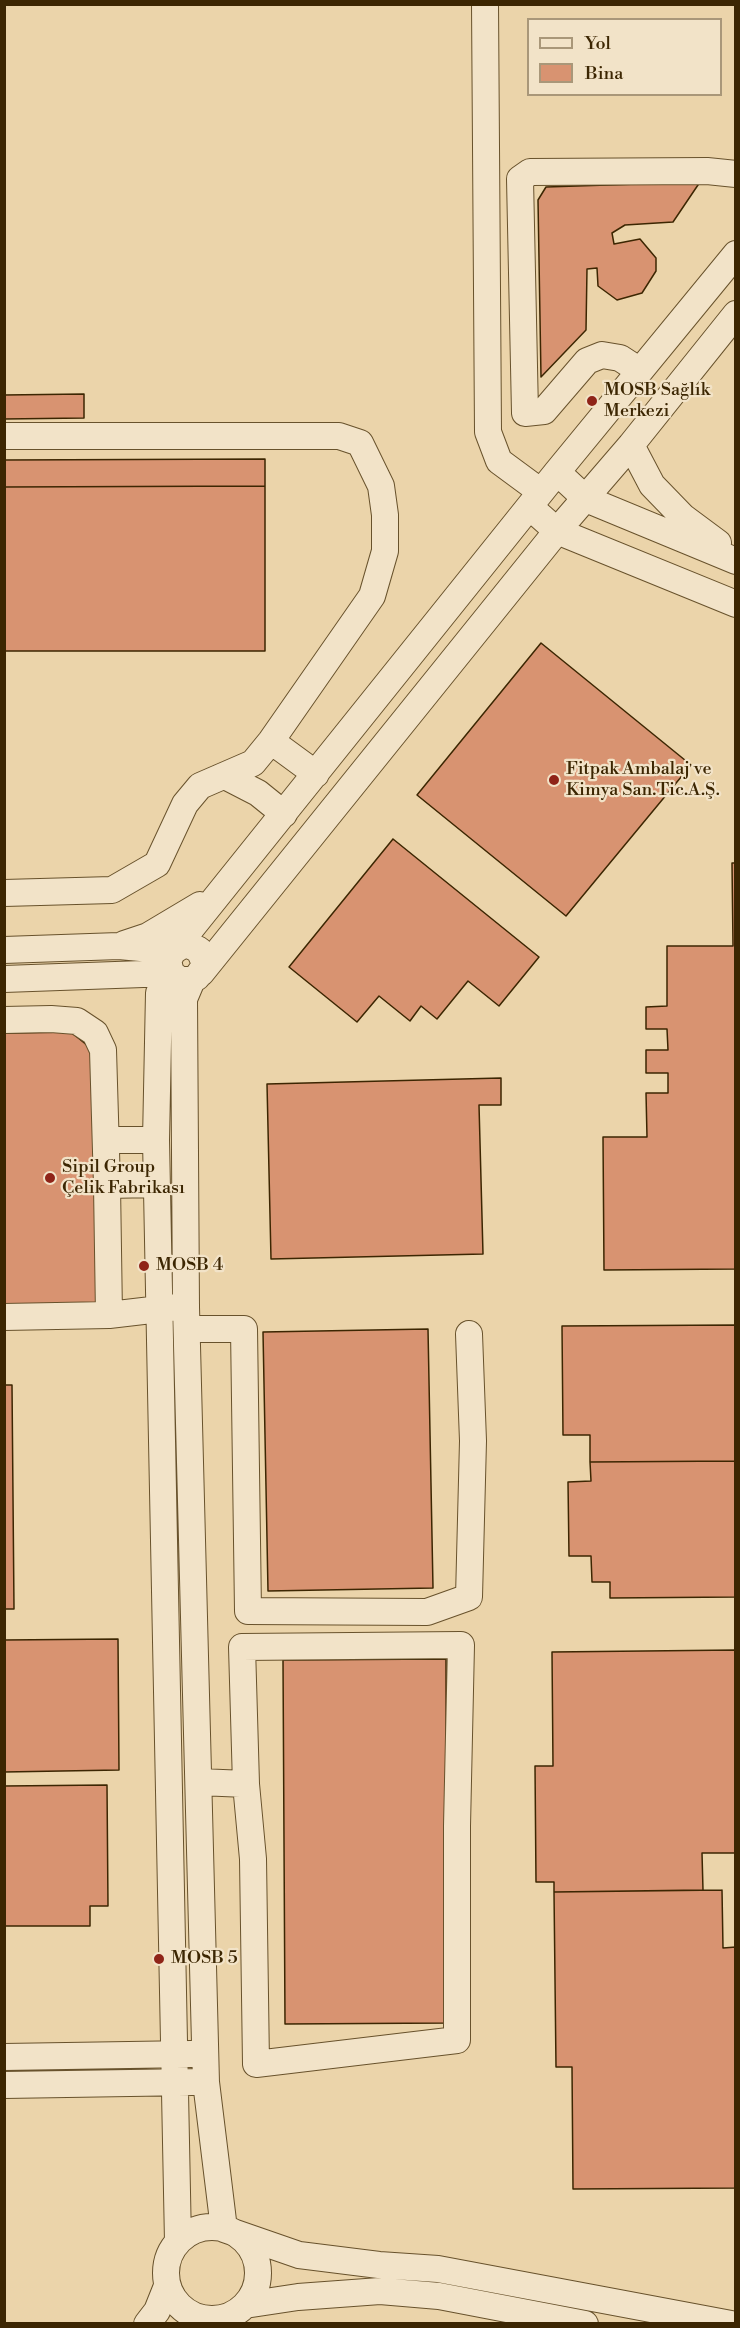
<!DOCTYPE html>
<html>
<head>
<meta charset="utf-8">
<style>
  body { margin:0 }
  #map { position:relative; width:740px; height:2328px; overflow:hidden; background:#ebd4aa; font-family:"Libre Bodoni",serif }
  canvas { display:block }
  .frame { position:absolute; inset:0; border:6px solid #3c2602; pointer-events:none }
  .legend { position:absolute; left:527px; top:18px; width:195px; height:78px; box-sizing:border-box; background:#f2e3c8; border:2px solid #a99779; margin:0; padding:8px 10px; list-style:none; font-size:18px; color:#3c2602 }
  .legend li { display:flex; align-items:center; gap:12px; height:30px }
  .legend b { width:30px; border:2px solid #a99779 }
</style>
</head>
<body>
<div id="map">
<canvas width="740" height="2328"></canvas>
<div class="frame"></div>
<ul class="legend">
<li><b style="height:8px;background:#f2e3c8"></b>Yol</li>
<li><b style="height:16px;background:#d89371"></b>Bina</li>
</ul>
</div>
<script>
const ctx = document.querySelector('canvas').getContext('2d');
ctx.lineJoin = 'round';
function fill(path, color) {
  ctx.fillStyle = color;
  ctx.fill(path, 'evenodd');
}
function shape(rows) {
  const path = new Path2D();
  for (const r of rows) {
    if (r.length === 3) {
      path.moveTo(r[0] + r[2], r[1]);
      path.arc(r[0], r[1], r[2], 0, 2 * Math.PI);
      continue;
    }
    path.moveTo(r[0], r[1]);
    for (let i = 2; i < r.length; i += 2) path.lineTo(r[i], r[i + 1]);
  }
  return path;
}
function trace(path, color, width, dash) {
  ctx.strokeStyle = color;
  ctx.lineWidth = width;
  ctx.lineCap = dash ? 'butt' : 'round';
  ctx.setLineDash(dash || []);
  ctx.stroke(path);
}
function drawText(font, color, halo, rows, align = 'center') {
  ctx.font = font + ' "Libre Bodoni",serif';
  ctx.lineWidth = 4.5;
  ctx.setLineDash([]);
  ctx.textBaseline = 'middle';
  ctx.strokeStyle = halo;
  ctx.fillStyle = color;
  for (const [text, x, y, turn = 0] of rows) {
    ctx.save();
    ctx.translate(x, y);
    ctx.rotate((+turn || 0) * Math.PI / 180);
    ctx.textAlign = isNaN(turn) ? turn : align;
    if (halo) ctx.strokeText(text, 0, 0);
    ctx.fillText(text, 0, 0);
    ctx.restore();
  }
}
const building = shape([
  [700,182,673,222,625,225,612,233,614,244,640,239,656,258,656,271,642,293,617,300,598,286,597,268,587,269,586,330,541,377,538,200,546,187,700,182],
  [84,394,84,418,4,419,4,395,84,394],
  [265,459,265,486,4,487,4,460,265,459],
  [265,486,265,651,4,651,4,487,265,486],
  [541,643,691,765,566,916,417,795,541,643],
  [393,839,539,957,499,1006,468,981,437,1019,421,1006,410,1021,379,996,357,1022,289,967,393,839],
  [732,863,736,863,736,1269,604,1270,603,1137,647,1137,646,1093,668,1093,668,1073,646,1073,646,1050,668,1050,667,1029,646,1029,646,1007,667,1006,667,946,733,946,732,863],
  [71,1032,94,1051,98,1305,4,1307,4,1033,71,1032],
  [501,1078,501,1105,479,1105,483,1254,271,1259,267,1084,501,1078],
  [736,1325,736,1461,590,1462,590,1435,563,1435,562,1326,736,1325],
  [428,1329,433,1588,268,1591,263,1332,428,1329],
  [4,1385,12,1385,14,1609,4,1609,4,1385],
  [736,1461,736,1597,610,1598,610,1582,592,1582,591,1556,569,1556,568,1482,591,1481,590,1462,736,1461],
  [118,1639,119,1770,4,1772,4,1640,118,1639],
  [736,1650,736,1853,702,1853,703,1890,554,1892,554,1882,536,1882,535,1766,553,1766,552,1652,736,1650],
  [446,1659,447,2023,285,2024,283,1660,446,1659],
  [107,1785,108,1906,90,1906,90,1926,4,1926,4,1786,107,1785],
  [722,1890,723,1948,736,1947,736,2188,573,2189,572,2067,556,2067,554,1892,722,1890]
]);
fill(building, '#d89371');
trace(building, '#3c2602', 1.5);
const minor = shape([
  [485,4,488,432,499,461,541,492],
  [640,371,620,358,602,355,587,361,544,411,525,413,520,179,530,172,707,171,736,174],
  [4,436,339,436,360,443,381,486,385,515,385,551,372,596,271,741,253,763,200,786,185,804,157,864,112,890,4,893],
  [631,445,652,485,683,517,718,543],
  [557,472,586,499,736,561],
  [530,507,557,531,736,604],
  [271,741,316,774],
  [225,776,258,793,284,814],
  [124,944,148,936,200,905],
  [4,950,119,946,173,951,183,945,189,945,199,950,204,961,204,967,197,977,192,980,180,980,171,973,168,961,173,951,557,472,736,254],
  [171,973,159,993,156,1140,178,2242],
  [201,973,557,531,631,445,736,314],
  [4,979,171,973],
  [192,980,184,999,186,1307,206,2082,224,2229,299,2255,379,2265,438,2269,731,2324],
  [4,1020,51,1019,77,1021,95,1033,103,1050,107,1185],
  [106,1140,156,1140],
  [109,1315,177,1307],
  [4,1317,109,1315,107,1185,157,1184],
  [188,1329,244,1329,248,1611,427,1612,469,1597,473,1441,469,1334],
  [199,1782,246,1784,242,1647,461,1645,457,1826,457,2040,256,2064,253,1859,246,1784],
  [4,2057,191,2054],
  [4,2085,193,2082],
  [212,2273,46],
  [245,2305,298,2297,380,2291,439,2296,585,2324],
  [147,2324,157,2311,167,2286]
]);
trace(minor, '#68522c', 28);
trace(minor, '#f2e3c8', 26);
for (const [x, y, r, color] of [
  [592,401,6,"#8f2418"],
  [554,780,6,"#8f2418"],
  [50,1178,6,"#8f2418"],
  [144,1266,6,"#8f2418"],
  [159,1959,6,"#8f2418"]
]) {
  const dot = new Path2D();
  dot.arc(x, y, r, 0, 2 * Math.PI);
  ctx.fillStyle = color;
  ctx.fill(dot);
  trace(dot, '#f2e3c8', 2);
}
drawText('18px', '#3c2602', '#f2e3c8', [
  ["MOSB Sağlık",604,391],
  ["Merkezi",604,412],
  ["Fitpak Ambalaj ve",566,770],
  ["Kimya San.Tic.A.Ş.",566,791],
  ["Sipil Group",62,1168],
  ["Çelik Fabrikası",62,1189],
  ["MOSB 4",156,1266],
  ["MOSB 5",171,1959]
], 'left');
</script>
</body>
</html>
